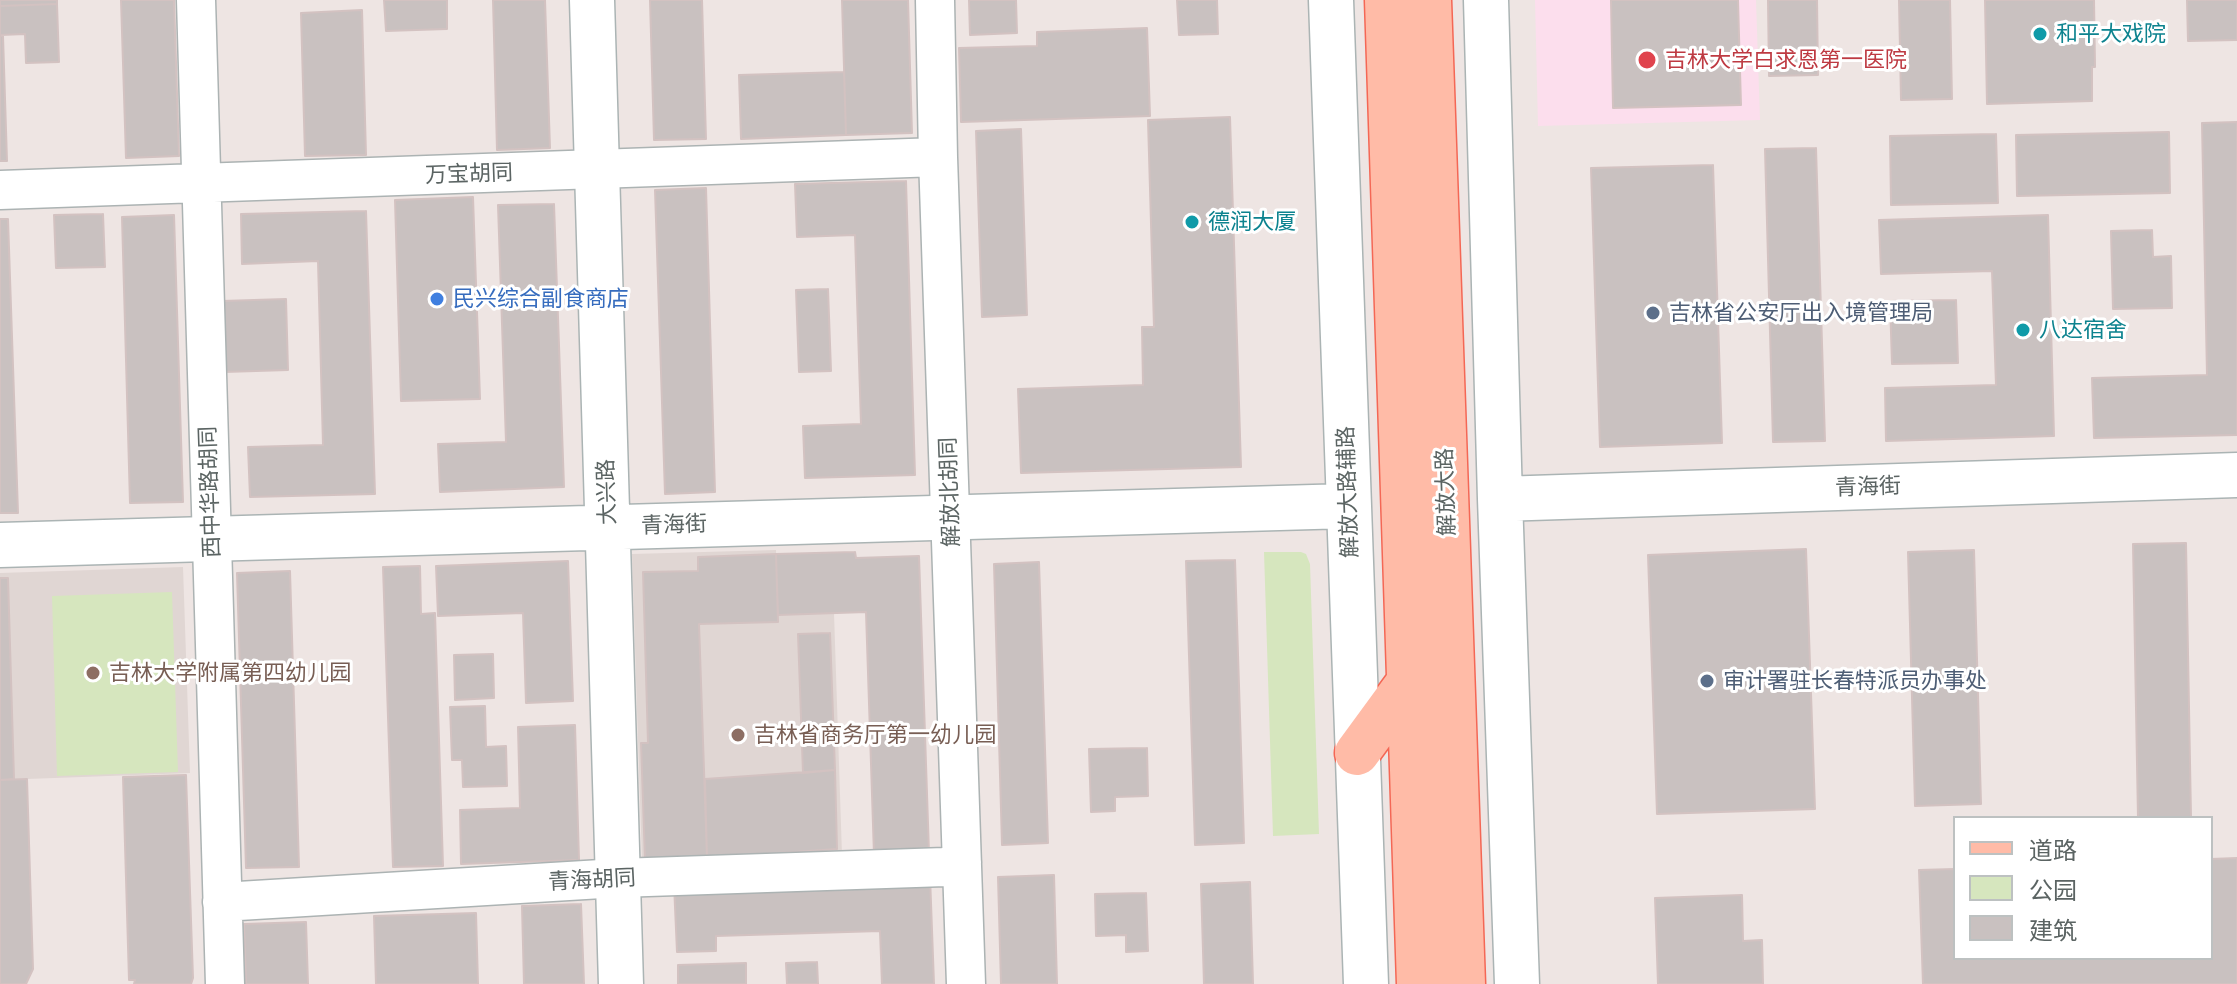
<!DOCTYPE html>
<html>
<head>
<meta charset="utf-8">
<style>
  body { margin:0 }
  #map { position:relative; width:2237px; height:984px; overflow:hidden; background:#eee5e3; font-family:"Asap Condensed","Noto Sans SC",sans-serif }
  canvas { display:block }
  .legend { position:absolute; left:1953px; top:816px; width:260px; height:144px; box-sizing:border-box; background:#fff; border:2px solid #bdc1c1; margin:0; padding:10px 14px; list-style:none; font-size:24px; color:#5b6463 }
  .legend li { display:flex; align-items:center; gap:16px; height:40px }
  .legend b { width:40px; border:2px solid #bdc1c1 }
</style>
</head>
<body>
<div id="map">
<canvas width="2237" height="984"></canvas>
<ul class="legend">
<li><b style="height:10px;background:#ffbba7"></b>道路</li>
<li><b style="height:22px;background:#d6e6be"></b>公园</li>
<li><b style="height:22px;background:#c9c1c0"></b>建筑</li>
</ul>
</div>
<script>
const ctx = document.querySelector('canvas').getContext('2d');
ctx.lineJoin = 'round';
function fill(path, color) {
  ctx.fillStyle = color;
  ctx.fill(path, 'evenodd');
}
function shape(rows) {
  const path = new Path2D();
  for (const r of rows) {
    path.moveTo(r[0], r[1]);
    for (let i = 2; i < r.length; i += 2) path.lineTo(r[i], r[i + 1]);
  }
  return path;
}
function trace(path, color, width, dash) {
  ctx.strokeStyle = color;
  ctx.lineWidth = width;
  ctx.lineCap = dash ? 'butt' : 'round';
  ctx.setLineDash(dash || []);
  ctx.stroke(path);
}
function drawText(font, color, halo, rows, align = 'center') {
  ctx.font = font + ' "Asap Condensed","Noto Sans SC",sans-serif';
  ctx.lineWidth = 6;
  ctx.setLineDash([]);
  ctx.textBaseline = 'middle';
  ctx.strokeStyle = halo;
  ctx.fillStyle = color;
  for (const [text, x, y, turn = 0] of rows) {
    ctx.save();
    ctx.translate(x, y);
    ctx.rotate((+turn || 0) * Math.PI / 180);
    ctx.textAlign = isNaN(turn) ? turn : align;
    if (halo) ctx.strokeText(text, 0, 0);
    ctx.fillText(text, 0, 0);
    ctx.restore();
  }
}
fill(shape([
  [776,550,778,615,834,613,842,855,642,862,632,554],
  [183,567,190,773,0,780,0,573]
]), '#e0d6d3');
fill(shape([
  [1535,0,1756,0,1760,120,1538,126]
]), '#fcdeed');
fill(shape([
  [1264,552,1301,552,1306,554,1310,564,1319,834,1273,836],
  [172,592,178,772,57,776,52,596]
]), '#d6e6be');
const building = shape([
  [0,0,57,0,57,4,0,6,0,0],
  [121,0,174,0,179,156,126,158,121,0],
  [384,0,447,0,447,29,386,31,384,0],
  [493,0,545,0,550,148,497,150,493,0],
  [650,0,702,0,706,139,654,140,650,0],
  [842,0,908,0,912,133,846,135,842,0],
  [969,0,1016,0,1017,33,970,35,969,0],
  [1177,0,1217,0,1218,34,1179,35,1177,0],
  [1611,0,1738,0,1741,105,1613,108,1611,0],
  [1768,0,1817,0,1818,75,1769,76,1768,0],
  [1899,0,1950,0,1952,99,1901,100,1899,0],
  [1985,0,2094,0,2095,67,2092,67,2092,101,1987,104,1985,0],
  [2187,0,2237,0,2237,40,2188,41,2187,0],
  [57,4,59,62,26,63,25,34,0,35,0,6,57,4],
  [362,10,366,155,305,156,301,13,362,10],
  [1147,28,1150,116,961,122,959,48,1037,46,1037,32,1147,28],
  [0,36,3,36,7,161,0,161,0,36],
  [844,72,846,135,741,139,739,75,844,72],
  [1230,117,1241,467,1021,473,1018,389,1143,385,1142,327,1154,327,1148,120,1230,117],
  [2237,122,2237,435,2094,438,2092,378,2207,375,2202,123,2237,122],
  [1021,129,1027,315,982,317,976,131,1021,129],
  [2169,132,2170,193,2017,196,2016,135,2169,132],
  [1996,134,1998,203,1891,205,1890,136,1996,134],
  [1816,148,1825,441,1773,442,1765,149,1816,148],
  [1713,165,1722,443,1600,447,1591,168,1713,165],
  [906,181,915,475,805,478,803,426,861,424,855,235,797,237,795,184,906,181],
  [706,188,715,492,665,494,655,190,706,188],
  [473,197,480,399,401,401,395,200,473,197],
  [554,204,564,487,440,492,438,444,506,442,498,205,554,204],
  [366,211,375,494,250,497,248,447,323,445,318,261,242,264,241,214,366,211],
  [103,214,105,267,56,268,54,215,103,214],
  [174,215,183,502,130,503,122,217,174,215],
  [2048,215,2054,436,1886,441,1885,388,1996,385,1992,271,1881,274,1879,220,2048,215],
  [0,219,8,219,18,513,0,513,0,219],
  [2152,230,2153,257,2171,256,2172,308,2113,309,2111,231,2152,230],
  [828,289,831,371,799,372,796,290,828,289],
  [286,299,288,370,224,372,222,301,286,299],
  [1956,300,1958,363,1892,364,1890,301,1956,300],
  [2186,543,2191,817,2138,818,2133,544,2186,543],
  [1806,549,1815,809,1657,814,1648,555,1806,549],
  [1974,550,1981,804,1915,806,1908,552,1974,550],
  [855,552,856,558,919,556,929,853,874,855,866,612,778,615,776,554,855,552],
  [776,554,778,622,699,624,707,858,645,860,641,743,648,743,643,572,698,571,698,557,776,554],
  [1235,560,1244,843,1195,845,1186,561,1235,560],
  [568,561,573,701,526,703,523,613,438,616,436,566,568,561],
  [1039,562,1048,843,1002,845,994,564,1039,562],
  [420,566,421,614,435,613,443,866,393,867,383,567,420,566],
  [290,571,299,867,246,868,237,573,290,571],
  [0,578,8,578,14,779,0,780,0,578],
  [830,633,835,770,803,773,798,634,830,633],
  [493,654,494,698,455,700,454,655,493,654],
  [485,706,486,747,506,746,507,786,463,787,462,760,452,760,450,707,485,706],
  [575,725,579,860,461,864,460,810,520,808,518,727,575,725],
  [1147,748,1148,796,1115,797,1115,811,1091,812,1089,749,1147,748],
  [835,770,837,849,707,858,705,779,835,770],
  [186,775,193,978,191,984,134,984,135,980,129,980,123,777,186,775],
  [27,779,33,969,26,984,0,984,0,780,27,779],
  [2237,858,2237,984,1923,984,1919,870,1955,869,1955,958,2211,958,2211,859,2237,858],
  [1054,875,1057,984,1001,984,998,877,1054,875],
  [930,876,934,984,882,984,880,931,716,936,716,951,677,952,674,884,930,876],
  [1250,882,1253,984,1204,984,1201,884,1250,882],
  [1146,893,1148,951,1126,952,1126,935,1096,936,1095,894,1146,893],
  [1742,895,1743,941,1762,940,1763,984,1658,984,1655,898,1742,895],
  [581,904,584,984,524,984,522,906,581,904],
  [476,913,478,984,376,984,374,916,476,913],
  [306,922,308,984,246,984,244,924,306,922],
  [817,962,818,984,787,984,786,963,817,962],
  [746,963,746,984,678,984,678,965,746,963]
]);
fill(building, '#c9c1c0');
trace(building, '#d3c2c1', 2);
const street = shape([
  [196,0,225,984],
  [935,0,938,157,966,984],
  [0,190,938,157],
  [222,902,618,878,945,867,962,862]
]);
const secondary = shape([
  [592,0,621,984],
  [1331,0,1366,984],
  [1486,0,1500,499,1517,984],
  [1500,499,2237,475],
  [0,545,1348,506]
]);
const primary = shape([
  [1387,0,1419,984],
  [1429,0,1463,984],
  [1357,753,1409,682]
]);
trace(street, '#acb3b3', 41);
trace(secondary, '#abb4b4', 47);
trace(primary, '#f46755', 47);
trace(street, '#fff', 38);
trace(secondary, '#fff', 44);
trace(primary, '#ffbba7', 44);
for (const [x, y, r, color] of [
  [2040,34,8,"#0f9aa8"],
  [1647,60,10,"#e0444e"],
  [1192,222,8,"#0f9aa8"],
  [437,299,8,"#3f7fe0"],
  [1653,313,8,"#5c6f8a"],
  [2023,330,8,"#0f9aa8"],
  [93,673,8,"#8d6e63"],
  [1707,681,8,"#5c6f8a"],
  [738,735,8,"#8d6e63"]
]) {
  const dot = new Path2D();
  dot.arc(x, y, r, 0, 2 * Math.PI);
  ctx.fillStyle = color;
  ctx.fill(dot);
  trace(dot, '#fff', 3);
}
drawText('22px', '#0d838f', '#fff', [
  ["和平大戏院",2056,34],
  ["德润大厦",1208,222],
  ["八达宿舍",2039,330]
], 'left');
drawText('22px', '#be3a42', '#fff', [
  ["吉林大学白求恩第一医院",1665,60]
], 'left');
drawText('22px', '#5b6463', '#fff', [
  ["万宝胡同",469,174,-2],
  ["青海街",1868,487,-2],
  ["西中华路胡同",210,492,-92],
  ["大兴路",607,492,-92],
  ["解放北胡同",950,492,-92],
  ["解放大路辅路",1348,492,-92],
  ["解放大路",1446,492,-92],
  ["青海街",674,525,-2],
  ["青海胡同",592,880,-3]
]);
drawText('22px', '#366cbe', '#fff', [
  ["民兴综合副食商店",453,299]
], 'left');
drawText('22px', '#4e5e75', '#fff', [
  ["吉林省公安厅出入境管理局",1669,313],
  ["审计署驻长春特派员办事处",1723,681]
], 'left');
drawText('22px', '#785e54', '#fff', [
  ["吉林大学附属第四幼儿园",109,673],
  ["吉林省商务厅第一幼儿园",754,735]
], 'left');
</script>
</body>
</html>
